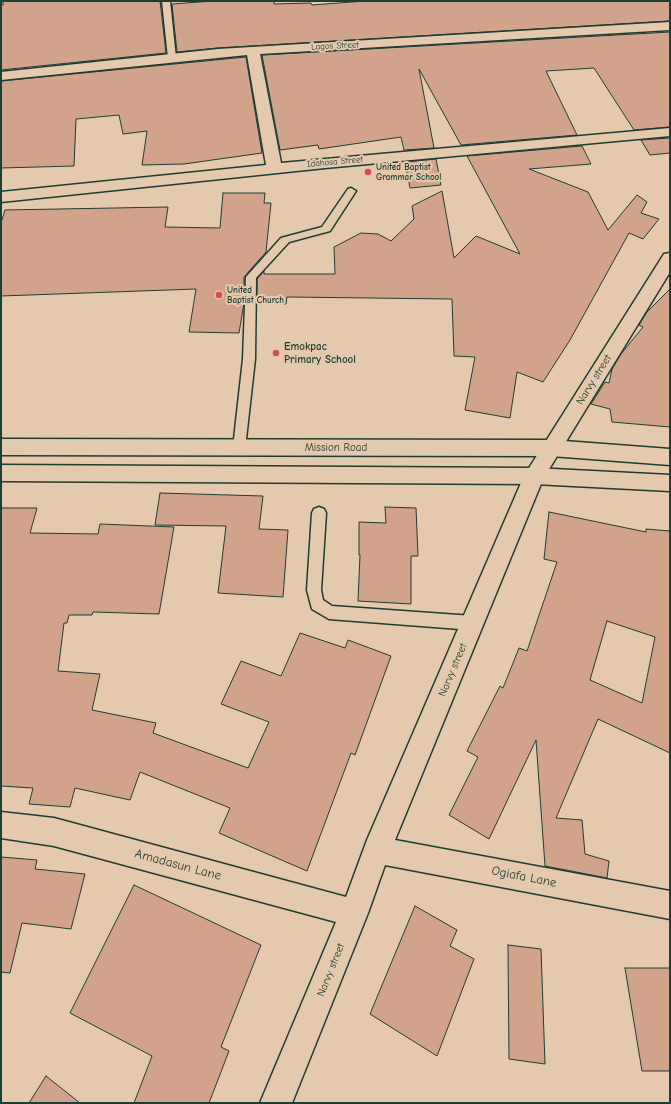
<!DOCTYPE html>
<html>
<head>
<meta charset="utf-8">
<style>
  body { margin:0 }
  #map { position:relative; width:671px; height:1104px; overflow:hidden; background:#e5c9ac; font-family:"Comic Neue",sans-serif }
  canvas { display:block }
  .frame { position:absolute; inset:0; border:2px solid #1f3d34; pointer-events:none }
</style>
</head>
<body>
<div id="map">
<canvas width="671" height="1104"></canvas>
<div class="frame"></div>
</div>
<script>
const ctx = document.querySelector('canvas').getContext('2d');
ctx.lineJoin = 'round';
function fill(path, color) {
  ctx.fillStyle = color;
  ctx.fill(path, 'evenodd');
}
function shape(rows) {
  const path = new Path2D();
  for (const r of rows) {
    path.moveTo(r[0], r[1]);
    for (let i = 2; i < r.length; i += 2) path.lineTo(r[i], r[i + 1]);
  }
  return path;
}
function trace(path, color, width, dash) {
  ctx.strokeStyle = color;
  ctx.lineWidth = width;
  ctx.lineCap = dash ? 'butt' : 'round';
  ctx.setLineDash(dash || []);
  ctx.stroke(path);
}
function drawText(font, color, halo, rows, align = 'center') {
  ctx.font = font + ' "Comic Neue",sans-serif';
  ctx.lineWidth = 4;
  ctx.setLineDash([]);
  ctx.textBaseline = 'middle';
  ctx.strokeStyle = halo;
  ctx.fillStyle = color;
  for (const [text, x, y, turn = 0] of rows) {
    ctx.save();
    ctx.translate(x, y);
    ctx.rotate((+turn || 0) * Math.PI / 180);
    ctx.textAlign = isNaN(turn) ? turn : align;
    if (halo) ctx.strokeText(text, 0, 0);
    ctx.fillText(text, 0, 0);
    ctx.restore();
  }
}
const building = shape([
  [3,1,160,1,166,53,1,70,1,5,3,5,3,1],
  [213,1,274,1,274,4,311,3,312,5,365,1,670,1,670,21,218,48,177,52,172,4,213,1],
  [670,32,670,127,634,130,594,68,546,71,577,135,461,145,419,69,434,148,404,150,401,137,319,149,318,145,280,150,262,55,670,32],
  [246,57,262,153,184,164,142,165,147,131,123,134,119,115,76,119,74,166,1,168,1,81,246,57],
  [670,138,670,153,650,155,641,140,670,138],
  [582,146,591,164,529,169,588,192,608,230,637,195,647,202,641,213,659,219,643,239,629,233,570,340,543,382,517,372,510,418,465,410,475,357,454,356,452,299,287,297,286,304,257,303,257,279,264,271,264,274,335,274,334,247,361,233,378,234,391,241,414,219,412,206,442,191,454,258,476,236,520,254,467,156,582,146],
  [436,159,441,185,410,188,405,162,436,159],
  [223,193,265,193,264,203,271,203,266,252,244,277,244,303,239,333,189,332,196,289,1,296,1,223,5,210,168,207,165,227,220,228,223,193],
  [670,289,670,427,612,422,610,409,591,404,605,382,609,383,612,369,621,354,643,327,639,325,647,312,670,289],
  [160,493,263,496,259,529,288,530,283,597,218,593,226,526,155,525,160,493],
  [385,507,416,508,418,556,411,556,411,604,358,601,360,555,359,555,359,522,386,523,385,507],
  [1,508,37,508,30,533,98,534,100,524,174,527,159,614,93,612,92,615,69,615,67,623,64,623,58,671,100,674,92,710,156,723,153,733,248,768,269,722,221,704,241,661,281,676,300,633,345,648,348,640,391,656,355,755,351,753,307,871,219,833,230,808,140,772,130,800,75,788,70,807,29,804,33,788,1,786,1,508],
  [549,512,646,532,646,529,670,531,670,753,598,719,556,818,582,820,585,854,609,861,607,878,545,866,536,740,489,839,449,815,478,757,467,751,500,686,503,688,519,648,527,651,557,562,544,559,549,512],
  [607,621,655,637,642,703,590,680,607,621],
  [1,857,37,860,35,869,85,874,71,929,22,923,10,973,1,972,1,857],
  [134,885,261,945,221,1047,229,1051,209,1103,134,1103,152,1056,70,1013,134,885],
  [415,906,457,930,450,946,474,959,437,1056,370,1014,415,906],
  [508,945,541,949,545,1064,509,1059,508,945],
  [625,968,670,968,670,1071,642,1071,625,968],
  [46,1076,80,1103,29,1103,46,1076]
]);
fill(building, '#d1a38a');
trace(building, '#1f3d34', 1);
const lane = shape([
  [162,1,170,1,176,58,172,61,168,58,162,1],
  [351,188,356,191,330,231,289,242,256,278,255,359,245,448,244,452,239,453,234,452,233,448,243,359,246,277,281,238,322,227,348,189,351,188],
  [319,507,324,509,326,513,321,590,323,600,332,606,473,616,478,618,480,623,478,628,473,630,329,619,312,609,307,590,312,513,314,509,319,507]
]);
const street = shape([
  [670,22,670,30,260,54,281,163,670,128,670,136,325,168,1,202,1,192,266,165,247,55,1,80,1,72,218,49,670,22],
  [670,253,670,272,543,479,395,840,670,891,670,919,385,865,368,913,292,1103,260,1103,336,922,54,846,1,838,1,812,54,818,346,897,367,840,524,476,664,254,670,253]
]);
const secondary = shape([
  [1,439,551,440,670,449,670,465,551,456,1,455,1,439],
  [1,465,534,468,670,475,670,491,534,484,1,481,1,465]
]);
trace(lane, '#1f3d34', 3);
trace(street, '#1f3d34', 3);
trace(secondary, '#1f3d34', 3);
fill(lane, '#e5c9ac');
fill(street, '#e5c9ac');
fill(secondary, '#e5c9ac');
for (const [x, y, r, color] of [
  [368,172,4,"#d1495b"],
  [219,295,4,"#d1495b"],
  [276,353,4,"#d1495b"]
]) {
  const dot = new Path2D();
  dot.arc(x, y, r, 0, 2 * Math.PI);
  ctx.fillStyle = color;
  ctx.fill(dot);
  trace(dot, '#e5c9ac', 1.5);
}
drawText('9px', '#1f3d34', '#e5c9ac', [
  ["Lagos Street",335,46,-3],
  ["Idahosa Street",335,162,-5]
]);
drawText('bold 9px', '#1f3d34', '#e5c9ac', [
  ["United Baptist",376,167],
  ["Grammar School",376,177],
  ["United",227,290],
  ["Baptist Church",227,300]
], 'left');
drawText('bold 11px', '#1f3d34', '#e5c9ac', [
  ["Emokpac",284,347],
  ["Primary School",284,360]
], 'left');
drawText('11px', '#1f3d34', '#e5c9ac', [
  ["Narvy street",594,380,-58],
  ["Mission Road",336,448],
  ["Narvy street",453,670,-67],
  ["Narvy street",331,970,-68]
]);
drawText('13px', '#1f3d34', '#e5c9ac', [
  ["Amadasun Lane",178,865,15],
  ["Ogiafa Lane",524,877,11]
]);
</script>
</body>
</html>
